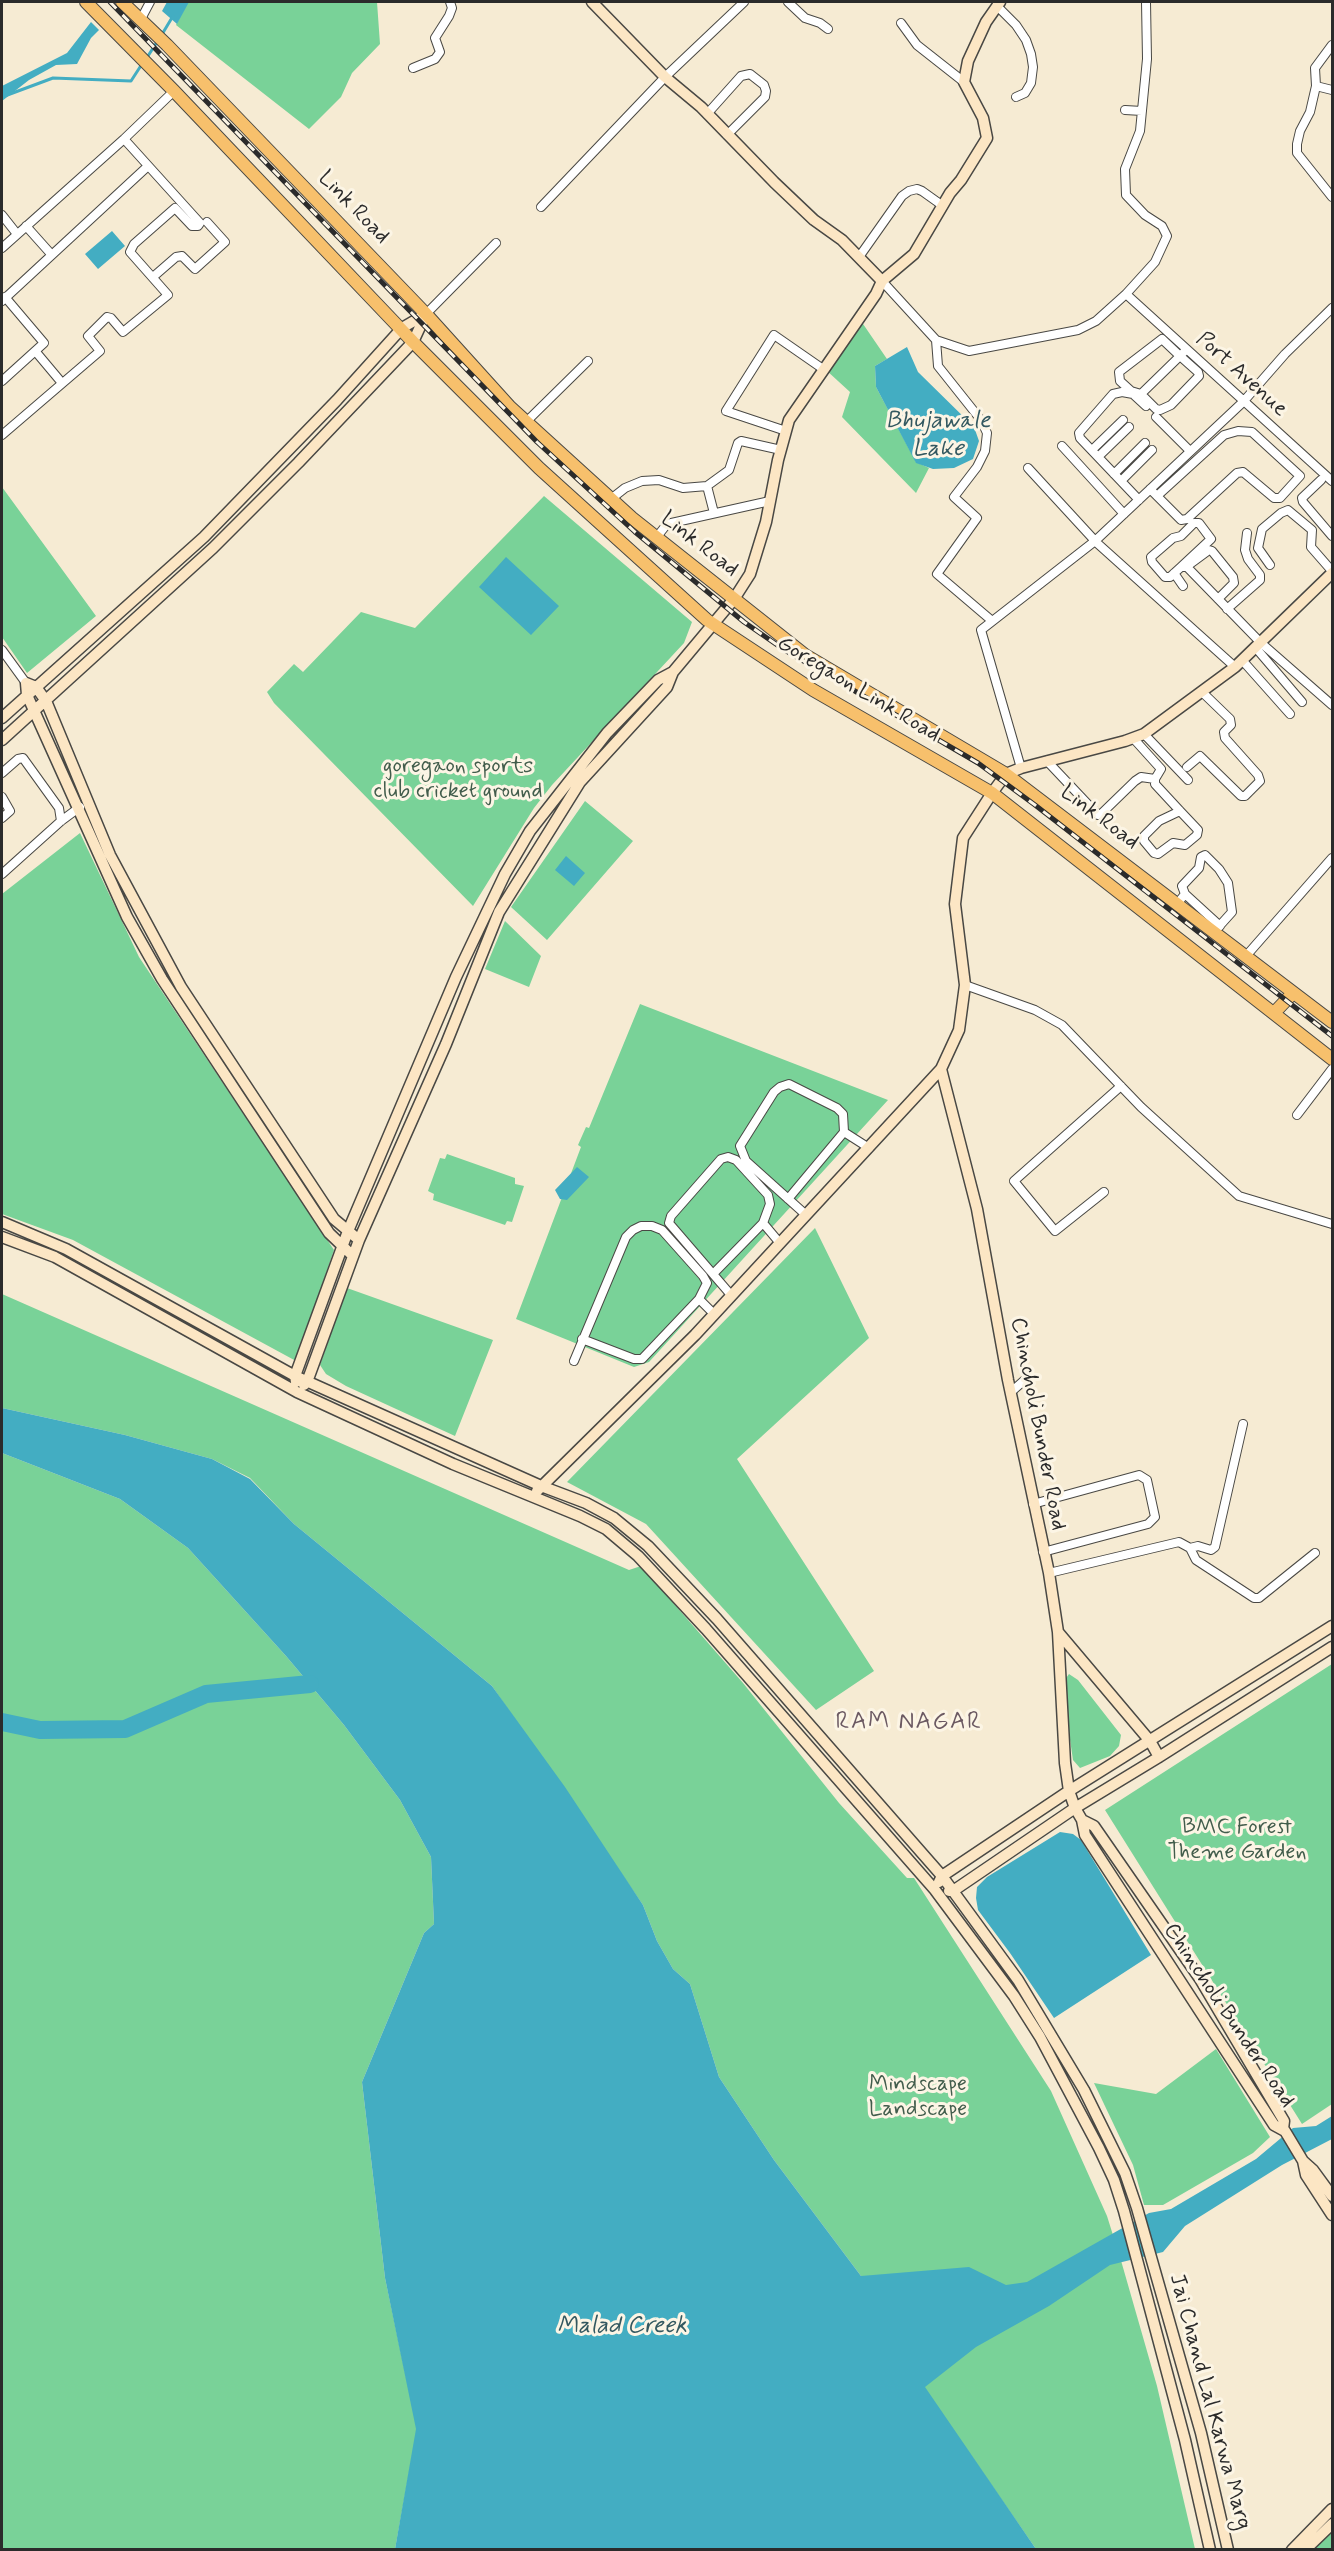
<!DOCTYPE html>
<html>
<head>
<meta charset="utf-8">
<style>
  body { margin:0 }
  #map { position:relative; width:1334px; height:2551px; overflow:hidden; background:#f6ebd3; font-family:Mynerve,sans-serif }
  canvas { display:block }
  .frame { position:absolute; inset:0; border:3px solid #2b2b2b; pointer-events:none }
</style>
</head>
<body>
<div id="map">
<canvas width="1334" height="2551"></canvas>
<div class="frame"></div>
</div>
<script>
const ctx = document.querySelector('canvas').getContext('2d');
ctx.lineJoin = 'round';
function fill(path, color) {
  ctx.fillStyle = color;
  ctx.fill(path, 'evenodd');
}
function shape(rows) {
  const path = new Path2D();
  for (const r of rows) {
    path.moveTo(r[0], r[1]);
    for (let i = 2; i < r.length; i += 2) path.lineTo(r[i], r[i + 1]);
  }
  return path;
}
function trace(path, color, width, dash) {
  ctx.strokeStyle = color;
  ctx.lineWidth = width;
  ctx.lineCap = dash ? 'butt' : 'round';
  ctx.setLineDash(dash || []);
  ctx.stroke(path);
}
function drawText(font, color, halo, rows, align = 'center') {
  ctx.font = font + ' Mynerve,sans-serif';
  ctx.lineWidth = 6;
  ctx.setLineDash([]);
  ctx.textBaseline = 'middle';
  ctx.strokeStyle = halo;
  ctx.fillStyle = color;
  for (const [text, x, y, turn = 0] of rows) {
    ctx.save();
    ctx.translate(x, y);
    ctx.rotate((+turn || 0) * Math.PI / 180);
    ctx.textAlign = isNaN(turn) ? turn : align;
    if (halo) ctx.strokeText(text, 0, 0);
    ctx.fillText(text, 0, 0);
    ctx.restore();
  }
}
fill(shape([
  [188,2,377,2,380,44,352,73,341,97,309,129,176,25],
  [861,321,887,359,875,366,876,387,916,462,929,468,916,493,842,417,850,392,826,370],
  [2,487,96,616,27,673,2,637],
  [544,496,692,622,684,643,552,785,534,808,473,906,274,703,267,692,294,664,303,672,361,612,415,628],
  [585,801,633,841,547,940,511,907],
  [80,833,139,957,334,1250,296,1361,73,1240,2,1214,2,894],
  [505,921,541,956,529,987,485,969],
  [640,1004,888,1100,649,1362,634,1367,516,1319,581,1147,578,1145,586,1127,589,1128],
  [447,1154,515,1178,515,1184,524,1186,512,1222,507,1221,505,1225,433,1200,434,1194,428,1191,440,1158,445,1159],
  [815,1228,869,1338,737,1459,874,1671,816,1710,646,1524,567,1482],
  [347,1288,493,1340,455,1436,346,1386,326,1374,320,1365],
  [2,1294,629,1570,641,1566,743,1683,839,1803,907,1878,914,1878,1051,2091,1107,2216,1122,2264,1157,2386,1195,2549,1036,2549,924,2388,861,2276,774,2160,719,2077,690,1984,673,1969,657,1941,643,1905,492,1686,294,1524,250,1478,212,1459,125,1435,2,1408],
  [2,1453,120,1499,188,1548,286,1656,344,1725,400,1800,431,1857,434,1924,424,1933,362,2082,385,2278,417,2429,395,2549,2,2549],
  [1332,1664,1332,2104,1302,2124,1105,1810],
  [1069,1674,1078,1680,1121,1735,1119,1746,1110,1756,1080,1768,1073,1760,1063,1692,1064,1681],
  [1216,2049,1270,2137,1253,2153,1163,2205,1144,2205,1133,2165,1094,2083,1156,2094],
  [1332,2528,1332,2549,1310,2549]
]), '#79d298');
fill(shape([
  [167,2,189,2,177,24,162,11],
  [91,22,99,30,91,38,77,64,56,65,29,80,2,101,2,86,67,53],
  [112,231,125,246,98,269,85,254],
  [907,347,918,372,974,427,979,441,973,459,954,468,933,469,916,463,876,387,875,366],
  [506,557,559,606,531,635,479,587],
  [566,856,585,873,574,886,555,870],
  [577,1167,589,1177,567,1200,560,1199,555,1190],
  [2,1408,125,1435,212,1459,250,1479,294,1524,492,1686,565,1787,643,1905,657,1941,673,1969,690,1984,719,2077,774,2160,861,2276,969,2267,1006,2285,1027,2282,1149,2213,1171,2209,1256,2159,1293,2128,1316,2126,1332,2116,1332,2139,1282,2165,1185,2226,1163,2252,1110,2265,1049,2306,976,2347,925,2387,1036,2549,395,2549,416,2429,385,2278,362,2082,424,1933,434,1924,431,1857,400,1800,344,1725,286,1656,188,1548,120,1499,2,1453],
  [1060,1832,1073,1834,1081,1840,1151,1955,1054,2018,1010,1953,978,1910,976,1898,977,1887,987,1877]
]), '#43adc2');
trace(shape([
  [161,36,173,16],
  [146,59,157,42],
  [2,97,53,78,131,81,142,64]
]), '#43adc2', 3);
trace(shape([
  [2,1722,40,1730,125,1729,206,1694,310,1684]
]), '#43adc2', 18);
const street = shape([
  [788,2,805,18,820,23,828,29],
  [997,6,1016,25,1026,40,1031,54,1033,67,1031,83,1025,93,1016,97],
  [141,19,150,2],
  [901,23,917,45,964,82],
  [1332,45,1315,68,1316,86,1310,112,1300,131,1297,144,1297,153,1332,197],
  [413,68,435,59,440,52,435,38,449,16,452,8,450,2],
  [1316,86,1332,90],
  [1125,110,1142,111],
  [707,114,741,76,750,74,764,85,766,91,765,97,727,135],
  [541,207,665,77,744,2],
  [2,215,17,234],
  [26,226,51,254],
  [2,248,124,139,174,91],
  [859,257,902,196,909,191,917,189,922,191,943,206],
  [153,277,176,257,182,256,195,269,225,242,207,222],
  [882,281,936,340,969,351,1078,330,1096,321,1126,294,1155,262,1167,236,1162,226,1145,215,1126,195,1125,169,1140,131,1147,59,1146,2],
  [1126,294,1332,481],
  [2,301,148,166],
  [426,314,496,243],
  [936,340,938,366,981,420,987,433,985,451,977,467,954,497,977,518,937,574,991,620],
  [36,352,62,383],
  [2,381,44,343,5,297],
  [1141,394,1156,409,1160,410,1171,405,1199,376,1198,372,1180,356,1162,339,1119,372,1120,381,1131,391,1141,394,1180,356,1186,350],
  [1156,417,1190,451],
  [526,422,588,361],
  [786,431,726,411,774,335,823,369],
  [2,435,100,351,88,336,107,317,111,318,123,332,168,295,130,252,134,244,175,208,192,226,198,226,200,223,124,139],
  [1062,446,1124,514],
  [1092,450,1123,420],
  [1098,457,1129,427],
  [1028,468,1097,543,1235,667],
  [1114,474,1145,443],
  [1321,480,1302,498,1303,502,1332,536],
  [1121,481,1152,450],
  [707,486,729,470,738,443,741,441,781,450],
  [1150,489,1181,520,1187,519,1237,473,1243,472,1274,498,1280,498,1300,476,1252,432,1238,431,1224,435,1157,496],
  [611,499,625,488,642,481,659,480,683,488,707,486,714,513],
  [1139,500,1080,438,1079,433,1113,394,1122,392,1133,394,1146,406],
  [656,538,667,524,770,501],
  [1190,564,1209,550,1212,551,1233,577,1234,583,1218,599],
  [1270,565,1258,548,1262,529,1281,513,1288,510,1312,530,1311,547,1332,571],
  [1181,567,1211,539,1199,523,1194,523,1181,536,1173,538,1151,557,1152,562,1165,577,1170,577,1181,567,1187,567,1260,642,1332,705],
  [1174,573,1183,586],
  [1227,609,1260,580,1260,575,1248,559,1245,550,1247,533],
  [1255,647,1302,702],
  [2,650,26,683],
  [1242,660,1290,714],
  [1144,734,1188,780],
  [1133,738,1161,769,1155,779,1155,784,1180,811,1198,830,1197,835,1185,845,1173,843,1158,854,1154,853,1144,841,1144,836,1159,821,1180,811],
  [1047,761,1098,815,1102,813,1135,781,1141,777,1155,779],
  [1187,767,1200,756,1241,796,1245,796,1260,781,1258,775,1225,738,1224,732,1231,725,1230,719,1202,692],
  [1021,768,981,630,1095,541,1243,402,1285,354,1332,308],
  [2,773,18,759,23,758,59,808,61,821],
  [2,797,10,811,2,818],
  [2,874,61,821,80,807],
  [1185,894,1220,926],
  [1177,904,1185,894,1182,886,1199,868,1201,857,1205,855,1219,869,1228,883,1232,912,1214,932],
  [1246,956,1332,858],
  [965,985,1035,1010,1062,1025,1141,1107,1239,1196,1332,1224],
  [1297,1115,1332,1069],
  [1104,1192,1055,1231,1014,1181,1121,1086],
  [788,1199,844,1132],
  [805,1214,746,1161,740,1146,774,1092,780,1087,789,1084,837,1108,843,1114,844,1132,869,1148],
  [713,1274,763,1223],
  [731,1295,669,1223,671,1216,721,1159,728,1157,736,1160,768,1195,770,1204,763,1223,779,1242],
  [582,1339,634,1359,642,1359,699,1299],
  [574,1361,626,1237,633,1230,641,1226,652,1226,662,1230,703,1276,707,1283,699,1299,714,1314],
  [1011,1392,1028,1377],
  [1033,1504,1139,1475,1147,1480,1155,1517,1148,1524,1043,1552],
  [1190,1548,1198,1546,1211,1550,1215,1547,1243,1424],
  [1049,1573,1179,1542,1190,1548,1196,1560,1254,1598,1259,1598,1315,1553]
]);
const secondary = shape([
  [592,2,665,77,701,107,774,182,814,220,842,240,882,281],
  [2,718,204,537,337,400,402,328,426,314],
  [2,740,213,548,298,463,413,342,426,314],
  [941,1069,977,1209,1008,1380,1049,1573,1058,1632,1065,1763,1069,1791,1075,1808,1082,1820,1085,1835,1274,2125,1285,2131,1303,2161,1313,2170,1332,2196],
  [2,1222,66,1249,295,1376,541,1486,586,1503,614,1518,648,1546,717,1619,942,1876,1018,1980,1084,2090,1125,2173,1137,2208,1201,2433,1228,2550],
  [2,1237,55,1257,297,1392,453,1464,580,1516,606,1529,638,1556,706,1629,935,1890,1014,1996,1040,2037,1099,2148,1114,2180,1124,2211,1185,2440,1210,2550],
  [353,1256,329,1233,162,979,127,917,27,695,26,683,36,687,46,701,110,855,181,987,334,1219,359,1240],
  [296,1382,295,1376,348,1231,456,977,505,874,530,831,607,733,658,680,673,672],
  [304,1385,307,1382,359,1240,446,1044,499,912,580,782,667,687,673,672,734,599,750,574,766,522,778,460,789,420,876,294,882,281,914,254,950,193,961,180,987,138,983,118,964,82,968,61,986,22,1000,2],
  [537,1491,695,1335,941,1069,959,1030,965,985,955,904,963,838,992,793,1006,774,1021,768,1125,741,1144,734,1235,667,1332,573],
  [1058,1632,1150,1741,1159,1757],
  [1082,1820,1094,1826,1200,1979,1284,2121,1283,2129],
  [939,1882,942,1876,1069,1791,1332,1626],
  [949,1891,953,1891,1075,1808,1159,1757,1332,1647],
  [1303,2161,1306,2175,1332,2215],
  [1292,2550,1332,2509],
  [1305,2550,1332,2524]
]);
const primary = shape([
  [86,2,174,91,413,342,539,468,707,620,813,690,992,793,1332,1059],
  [122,2,167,45,426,314,510,407,632,518,805,655,1006,774,1332,1022],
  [1274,1013,1293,993]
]);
trace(street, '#494844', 10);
trace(secondary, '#494844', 13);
trace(primary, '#494844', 14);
trace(street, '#fff', 8);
trace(secondary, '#fce6c4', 10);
trace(primary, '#f7c06c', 12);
const rail = shape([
  [110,2,537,442,635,532,744,622,783,649,978,763,1035,805,1332,1036]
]);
trace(rail, '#2b2b2b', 5);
trace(rail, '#fcf5e5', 3, [9]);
drawText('22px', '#2b2b2b', '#fcf5e5', [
  ["Link Road",353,208,46],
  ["Port Avenue",1241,375,42],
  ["Link Road",699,545,38],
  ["Goregaon Link Road",858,690,31],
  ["Link Road",1099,818,37],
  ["Chincholi Bunder Road",1037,1424,79],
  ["Chincholi Bunder Road",1228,2016,56],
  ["Jai Chand Lal Karwa Marg",1209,2402,75]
]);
drawText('22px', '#425d4c', '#fcf5e5', [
  ["goregaon sports",458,767],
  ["club cricket ground",458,792],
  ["BMC Forest",1237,1828],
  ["Theme Garden",1237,1853],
  ["Mindscape",918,2085],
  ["Landscape",918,2110]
]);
drawText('italic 24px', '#335860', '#fcf5e5', [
  ["Bhujawale",938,422],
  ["Lake",938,450],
  ["Malad Creek",622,2327]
]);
ctx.letterSpacing = '1.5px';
drawText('24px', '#6b5962', '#fcf5e5', [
  ["RAM NAGAR",909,1723]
]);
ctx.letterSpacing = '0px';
</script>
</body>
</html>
